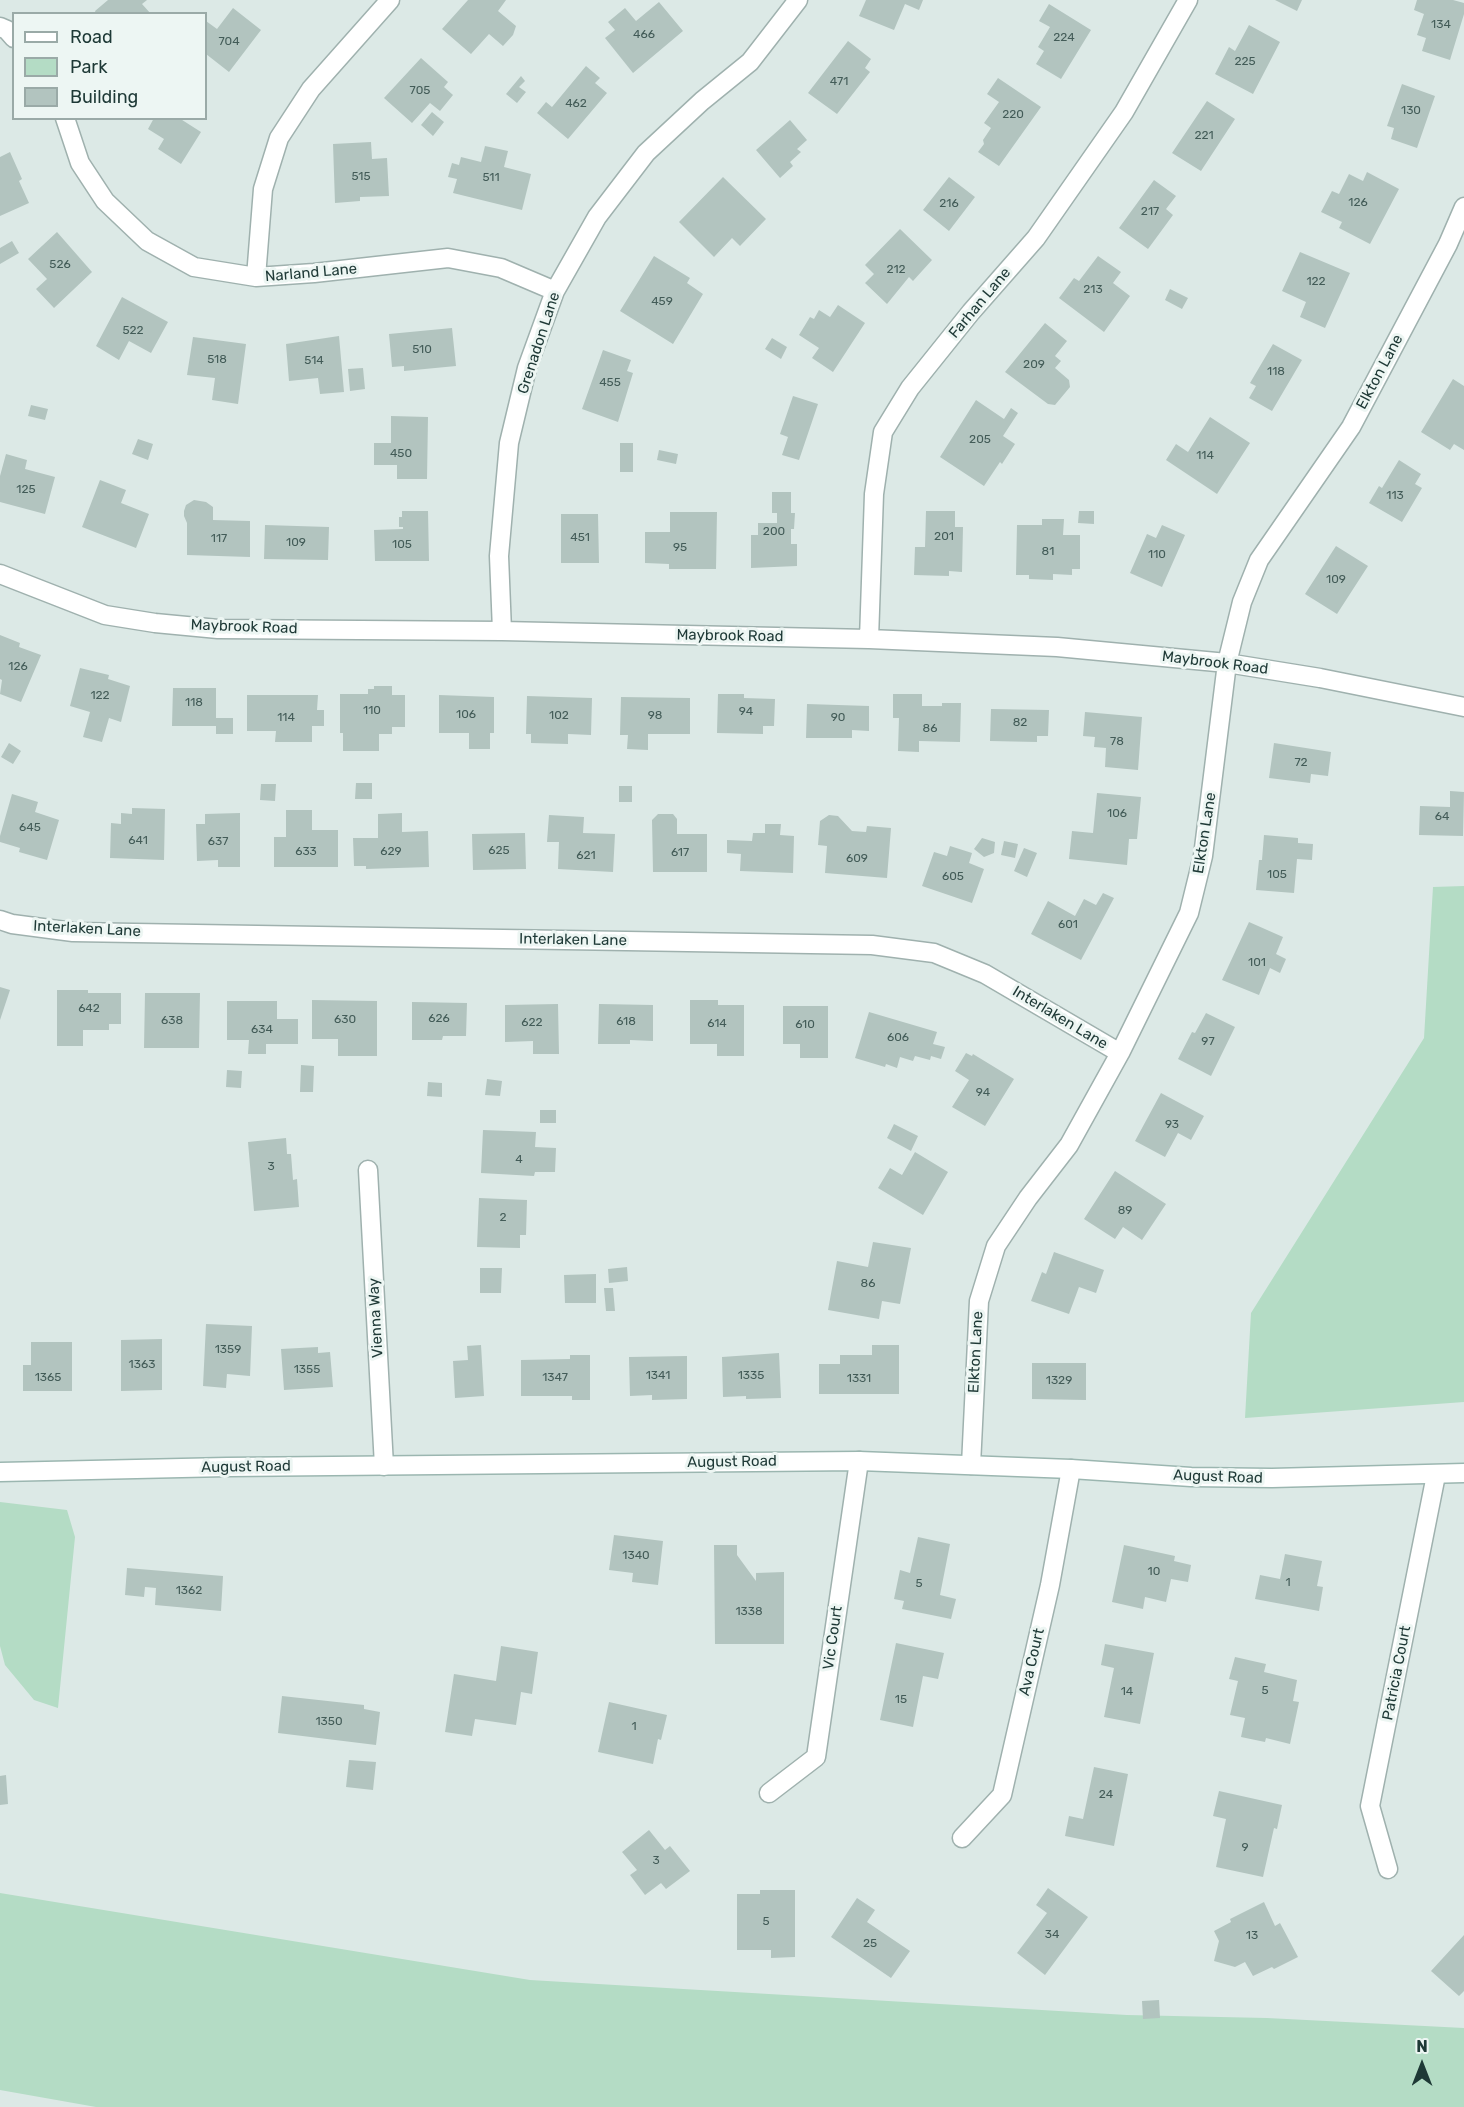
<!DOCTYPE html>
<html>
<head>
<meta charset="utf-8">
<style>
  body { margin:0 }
  #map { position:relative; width:1464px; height:2107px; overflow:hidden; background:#dce9e6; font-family:Rubik,sans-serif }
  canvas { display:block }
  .legend { position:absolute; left:12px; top:12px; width:195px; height:108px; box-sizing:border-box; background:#edf6f3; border:2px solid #9aaaa7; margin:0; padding:8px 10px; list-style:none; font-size:18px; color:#1e3936 }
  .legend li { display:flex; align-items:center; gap:12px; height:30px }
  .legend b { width:30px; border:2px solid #9aaaa7 }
  .north { position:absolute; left:1392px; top:2035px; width:60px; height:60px; -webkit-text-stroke:4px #edf6f3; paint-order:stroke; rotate:0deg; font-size:16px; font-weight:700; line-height:24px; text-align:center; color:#1e3936 }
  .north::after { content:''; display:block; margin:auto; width:21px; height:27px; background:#1e3936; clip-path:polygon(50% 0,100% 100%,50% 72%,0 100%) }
</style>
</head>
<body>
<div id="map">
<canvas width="1464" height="2107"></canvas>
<ul class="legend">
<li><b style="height:8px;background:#fff"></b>Road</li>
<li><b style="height:16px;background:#b4dcc5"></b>Park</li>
<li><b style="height:16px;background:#b2c4bf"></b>Building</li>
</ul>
<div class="north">N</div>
</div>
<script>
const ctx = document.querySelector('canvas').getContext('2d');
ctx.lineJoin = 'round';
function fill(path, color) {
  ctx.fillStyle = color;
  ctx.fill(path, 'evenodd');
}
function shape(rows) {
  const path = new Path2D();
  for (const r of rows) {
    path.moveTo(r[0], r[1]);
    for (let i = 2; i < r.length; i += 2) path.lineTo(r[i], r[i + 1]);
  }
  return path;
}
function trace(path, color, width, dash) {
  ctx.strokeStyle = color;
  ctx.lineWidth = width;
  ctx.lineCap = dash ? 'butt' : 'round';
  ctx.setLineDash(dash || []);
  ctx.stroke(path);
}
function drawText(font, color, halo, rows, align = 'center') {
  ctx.font = font + ' Rubik,sans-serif';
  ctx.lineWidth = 6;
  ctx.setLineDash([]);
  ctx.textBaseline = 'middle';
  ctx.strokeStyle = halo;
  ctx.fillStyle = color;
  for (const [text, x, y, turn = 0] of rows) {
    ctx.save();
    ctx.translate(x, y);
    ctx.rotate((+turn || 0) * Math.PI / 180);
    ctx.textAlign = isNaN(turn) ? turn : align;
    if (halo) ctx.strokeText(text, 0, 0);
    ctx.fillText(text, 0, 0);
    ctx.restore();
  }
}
fill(shape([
  [1464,886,1464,1402,1245,1418,1251,1313,1424,1038,1433,887],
  [0,1502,67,1510,75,1537,58,1708,34,1700,5,1665,0,1646],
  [0,1893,530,1980,1127,2015,1267,2018,1464,2028,1464,2107,96,2107,0,2090]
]), '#b4dcc5');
fill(shape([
  [108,0,147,0,142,4,151,14,96,14,95,11],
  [468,0,506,0,498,11,516,26,513,35,503,46,489,34,471,54,442,29],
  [866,0,923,0,919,10,905,4,894,30,859,16],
  [1275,0,1302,0,1297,11],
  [1417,0,1453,0,1464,3,1464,14,1450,60,1422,51,1426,38,1417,35,1424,14,1414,10],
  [659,2,683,31,633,73,605,38,615,30,608,22,625,8,636,21],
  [1049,4,1091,30,1061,79,1036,64,1044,51,1038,47,1050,27,1039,21],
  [233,8,261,30,229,72,206,54,206,21,217,29],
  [1249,25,1280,42,1253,94,1215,74,1229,47,1235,51],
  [848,41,871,59,865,68,870,72,837,114,808,93],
  [421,58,448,82,444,87,453,95,440,111,430,103,412,123,384,98],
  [586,66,600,78,595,83,607,93,568,139,537,113,546,102,552,107],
  [521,76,525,81,519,87,526,92,517,103,506,94],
  [998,78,1041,107,999,166,978,152,984,144,983,140,991,128,984,123,999,102,987,94],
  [1402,84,1435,96,1417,148,1391,139,1394,128,1387,126],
  [1207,101,1235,119,1201,171,1172,153],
  [432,112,444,122,433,136,421,125],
  [154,118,179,118,201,132,181,164,158,149,164,139,148,129],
  [790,120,807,140,797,149,801,152,790,162,793,166,780,178,756,150],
  [371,142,372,159,387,158,389,196,360,197,360,201,335,203,333,144],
  [485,146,508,151,504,167,531,174,522,210,453,193,457,179,448,177,452,163,459,165,461,157,481,162],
  [10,152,22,179,19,181,29,203,0,216,0,157],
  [1367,172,1399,189,1370,244,1339,228,1342,222,1321,212,1332,191,1339,194,1349,174,1363,181],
  [723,177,766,219,740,246,732,238,714,257,679,222],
  [949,177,975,197,949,231,923,210],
  [1154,180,1176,196,1166,209,1173,215,1148,249,1119,228],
  [900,229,932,260,913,281,909,277,887,304,865,283,874,274,865,265],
  [57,232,92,272,54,308,36,289,47,279,28,259],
  [12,241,19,253,0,264,0,248],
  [1300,252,1350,273,1325,328,1300,317,1306,302,1282,291],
  [654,256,690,278,687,283,703,294,673,344,620,311],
  [1098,256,1121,272,1113,283,1130,296,1104,332,1059,298,1074,278,1079,281],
  [1170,289,1188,298,1182,309,1165,300],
  [122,297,168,322,151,353,129,341,119,360,96,346],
  [838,305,865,323,833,372,812,358,819,348,799,335,810,317,814,319,819,310,830,317],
  [1045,323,1067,341,1055,356,1061,361,1055,368,1069,380,1070,387,1055,405,1048,404,1005,372],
  [452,328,456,366,404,371,404,366,392,367,389,334],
  [339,336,344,392,320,394,318,378,289,381,286,344],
  [193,337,246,344,238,404,212,400,215,378,187,375],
  [772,338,787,347,781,359,765,349],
  [1273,344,1302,360,1272,411,1249,398,1256,386,1250,383],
  [603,350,631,360,627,371,633,373,618,422,582,409],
  [363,368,365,389,350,391,348,369],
  [1453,379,1464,386,1464,450,1454,444,1450,450,1421,432],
  [793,396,818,404,799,460,782,455,788,437,780,434],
  [976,400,1004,419,1011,408,1018,413,1003,436,1015,444,1002,464,1000,462,984,486,940,457],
  [31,405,48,409,45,420,28,416],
  [391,416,428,417,427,479,397,479,397,465,374,465,374,443,391,443],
  [1210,417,1250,443,1217,494,1166,460,1176,444,1188,452],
  [138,439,153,444,148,460,132,454],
  [620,443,633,443,633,472,620,472],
  [659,450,678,454,676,464,657,460],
  [6,454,27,460,25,469,55,477,45,514,0,502,0,476],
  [1399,460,1421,474,1415,484,1422,488,1402,522,1369,503,1379,486,1382,488],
  [100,480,126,490,121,503,149,514,136,548,82,527],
  [772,492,791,492,791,513,795,513,794,529,791,529,791,544,797,544,797,566,751,568,751,535,758,535,758,523,777,523,777,513,772,513],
  [194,500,206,502,213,507,213,520,250,521,250,557,187,555,187,523,184,516,184,511,186,505],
  [402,511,428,511,429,561,375,561,374,530,403,529,403,527,399,527,399,517,402,517],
  [926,511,955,511,955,527,963,527,962,572,949,571,949,576,914,575,915,547,925,547],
  [1079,511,1094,511,1094,524,1078,523],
  [670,512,717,512,716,569,669,569,669,564,645,563,645,532,670,532],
  [561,514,598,514,599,563,561,563],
  [1042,519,1064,519,1063,535,1080,535,1080,569,1072,569,1072,575,1053,574,1053,580,1029,579,1029,575,1016,575,1017,525,1042,525],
  [265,525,329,527,328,560,264,559],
  [1162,525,1185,535,1162,587,1130,573,1147,534,1156,538],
  [1336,546,1368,566,1337,614,1305,594],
  [0,635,20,643,19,647,41,655,21,702,0,694,2,680,0,679],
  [80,668,109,675,108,679,130,686,121,722,109,718,102,742,83,737,90,712,70,706],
  [374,686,392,686,392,695,405,695,405,727,392,727,392,734,379,734,379,751,343,751,343,733,340,733,340,694,368,694,368,689,374,689],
  [173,688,216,688,216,718,233,718,233,734,216,734,216,726,172,726],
  [718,694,744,694,744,698,775,699,774,726,763,726,763,734,717,733],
  [893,694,922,694,922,706,942,706,942,703,961,703,960,742,919,741,919,752,898,751,899,718,893,718],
  [247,695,318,695,317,710,324,710,324,726,312,726,312,742,275,742,276,731,247,731],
  [439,695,494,697,494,733,490,733,490,749,469,749,469,733,439,733],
  [527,696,592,698,591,735,568,734,568,744,531,743,531,734,526,734],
  [621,697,690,698,690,734,648,734,648,750,627,749,628,735,620,735],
  [807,704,869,706,869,731,852,730,852,738,806,738],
  [991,709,1049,710,1048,736,1037,736,1037,742,990,741],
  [1085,712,1142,717,1138,770,1105,767,1106,748,1094,747,1095,737,1083,736],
  [9,743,21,751,13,764,1,757],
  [1274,743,1331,752,1328,776,1311,774,1310,783,1269,778],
  [356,783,372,783,372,799,355,799],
  [261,784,276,784,275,801,260,800],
  [619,786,632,786,632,802,619,802],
  [1450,791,1464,792,1463,836,1419,835,1420,806,1450,807],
  [1097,793,1141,797,1137,839,1129,839,1127,865,1069,859,1072,831,1093,833],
  [12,794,38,802,35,812,59,820,47,860,19,852,20,848,0,842,0,836],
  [132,808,165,809,164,860,110,858,111,823,121,824,121,813,132,814],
  [286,810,312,810,312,830,338,830,338,867,274,867,274,837,286,837],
  [240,813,240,867,218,867,218,860,197,861,196,824,205,824,205,814],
  [402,813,402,832,428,831,429,867,366,869,366,866,354,866,353,838,378,838,378,814],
  [658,814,673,814,677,819,677,834,707,834,707,872,653,872,652,820],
  [549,815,584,817,583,833,615,834,613,872,558,869,559,842,547,842],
  [829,815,838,816,852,831,866,832,867,826,891,828,887,878,825,873,827,846,818,845,820,821],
  [765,824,781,824,780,835,794,836,793,873,740,871,741,854,727,853,727,840,752,841,753,833,765,833],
  [525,833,526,869,473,870,472,834],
  [1264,835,1298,838,1298,843,1313,844,1312,860,1297,859,1294,893,1256,890,1259,860,1262,860],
  [982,838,995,842,994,853,984,857,974,849],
  [1004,841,1018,844,1015,858,1001,855],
  [950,846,972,853,969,863,984,869,972,903,922,886,934,852,947,856],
  [1024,848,1037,853,1027,877,1014,871],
  [1103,893,1114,898,1081,960,1031,934,1048,901,1075,916,1084,899,1096,905],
  [1249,922,1283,937,1276,954,1286,959,1280,973,1270,968,1259,995,1222,980],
  [0,987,10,990,0,1020],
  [57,990,88,990,88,993,121,993,121,1024,109,1024,109,1030,83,1030,83,1046,57,1046],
  [145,993,200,993,199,1048,144,1048],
  [312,1000,377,1001,377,1056,338,1056,338,1039,312,1039],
  [690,1000,718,1000,718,1005,744,1005,744,1056,717,1056,717,1044,690,1044],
  [227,1001,277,1001,277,1019,298,1019,298,1044,266,1044,266,1054,248,1054,249,1040,227,1040],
  [412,1002,467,1003,466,1036,443,1036,442,1040,412,1040],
  [558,1004,559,1054,533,1054,533,1041,505,1042,505,1005],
  [599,1004,653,1005,653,1041,630,1040,630,1044,598,1044],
  [783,1006,828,1006,828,1058,800,1058,800,1044,783,1044],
  [869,1012,937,1032,933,1044,945,1047,941,1059,931,1056,930,1060,915,1056,913,1061,900,1057,897,1068,886,1064,885,1067,855,1058],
  [1206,1013,1235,1027,1211,1076,1178,1059,1192,1032,1195,1033],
  [966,1053,972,1056,973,1054,1014,1079,985,1126,952,1107,969,1080,955,1071],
  [301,1065,314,1066,313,1092,300,1092],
  [227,1070,242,1071,241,1088,226,1087],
  [487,1079,502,1081,500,1096,485,1095],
  [428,1082,442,1083,442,1097,427,1096],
  [1161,1093,1204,1116,1191,1140,1178,1133,1165,1157,1135,1141],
  [540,1110,556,1110,556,1123,540,1123],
  [894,1124,918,1136,911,1151,887,1138],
  [483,1130,536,1132,535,1147,556,1148,555,1172,535,1172,534,1176,481,1173],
  [286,1138,287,1154,291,1154,293,1180,297,1179,299,1207,254,1211,248,1142],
  [915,1152,948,1172,923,1215,878,1188,890,1168,902,1175],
  [1115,1171,1166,1204,1142,1240,1123,1227,1115,1239,1084,1219],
  [479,1198,527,1200,526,1235,520,1235,520,1248,477,1247],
  [873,1242,911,1248,900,1304,882,1301,879,1319,828,1310,837,1261,868,1267],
  [1054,1252,1104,1270,1096,1293,1079,1287,1069,1314,1031,1301,1042,1272,1046,1274],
  [627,1267,628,1281,609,1283,608,1269],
  [480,1268,502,1268,501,1293,480,1293],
  [596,1274,596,1303,565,1303,564,1275],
  [604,1288,613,1288,615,1311,606,1311],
  [206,1324,252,1326,250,1376,227,1374,226,1388,203,1386],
  [162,1339,162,1390,121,1391,121,1340],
  [31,1342,72,1342,72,1391,23,1391,23,1365,31,1365],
  [481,1345,484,1396,455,1398,453,1361,468,1360,467,1346],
  [872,1345,899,1345,899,1394,819,1394,819,1364,840,1364,840,1355,872,1355],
  [318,1347,318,1353,330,1352,333,1387,284,1390,281,1349],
  [779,1353,781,1398,746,1399,746,1396,723,1397,722,1357],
  [570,1355,590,1355,590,1400,572,1400,572,1396,521,1396,521,1360,570,1359],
  [687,1356,687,1399,652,1400,652,1395,630,1396,629,1357],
  [1032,1363,1086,1363,1086,1400,1032,1399],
  [614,1535,663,1541,658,1585,632,1582,633,1573,609,1570],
  [918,1537,950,1544,940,1595,956,1599,951,1619,902,1609,904,1601,894,1599,900,1570,910,1573],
  [714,1545,737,1545,737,1555,756,1581,756,1573,784,1572,784,1644,715,1644],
  [1124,1545,1175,1556,1174,1561,1191,1565,1188,1582,1171,1579,1166,1602,1145,1597,1143,1609,1112,1602],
  [1285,1554,1322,1561,1317,1586,1323,1587,1319,1611,1255,1599,1260,1575,1280,1579],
  [127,1568,223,1576,221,1611,155,1605,156,1588,145,1587,144,1597,125,1595],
  [896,1643,944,1653,938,1679,923,1676,913,1727,880,1720],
  [1105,1644,1154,1653,1140,1724,1104,1717,1114,1668,1101,1665],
  [501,1646,538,1652,532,1694,521,1692,516,1725,475,1719,472,1736,445,1732,454,1674,496,1681],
  [1235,1657,1266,1664,1264,1672,1297,1680,1293,1701,1299,1702,1290,1744,1266,1738,1265,1742,1241,1737,1245,1718,1230,1715,1238,1681,1229,1679],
  [282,1696,364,1705,364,1709,380,1712,376,1745,278,1733],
  [609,1702,667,1715,661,1740,658,1739,653,1764,598,1752],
  [349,1760,376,1762,373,1790,346,1787],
  [1094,1767,1128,1774,1114,1846,1065,1836,1069,1816,1083,1819],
  [6,1775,8,1804,0,1805,0,1776],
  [1219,1791,1282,1805,1277,1829,1274,1828,1263,1877,1216,1867,1226,1819,1213,1816],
  [649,1830,665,1850,670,1846,690,1871,666,1889,661,1883,645,1895,630,1875,637,1870,622,1852],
  [1048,1888,1088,1917,1045,1975,1017,1953,1047,1913,1036,1905],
  [760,1890,795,1890,795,1957,771,1958,771,1950,737,1950,737,1894,760,1894],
  [857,1898,875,1910,867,1922,910,1951,891,1978,831,1937],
  [1264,1902,1275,1926,1280,1923,1298,1957,1274,1969,1272,1967,1253,1976,1245,1962,1235,1967,1214,1961,1219,1941,1214,1931,1231,1922,1230,1919],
  [1464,1935,1464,1991,1459,1996,1431,1971],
  [1159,2000,1160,2018,1143,2019,1142,2001]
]), '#b2c4bf');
const street = shape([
  [0,27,7,30,14,38],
  [65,118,80,163,105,201,147,241,194,267,256,277,314,273,448,258,501,268,555,291],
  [256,277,263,189,279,138,311,89,390,0],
  [0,574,105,615,155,623,218,629,502,631,869,639,1057,647,1227,663,1320,678,1464,707],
  [502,631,499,556,509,443,527,368,555,291,597,217,646,153,702,101,750,62,798,0],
  [869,639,874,494,883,432,910,388,971,312,1036,238,1124,112,1188,0],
  [0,920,12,924,73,932,872,945,934,953,985,974,1120,1053],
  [368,1170,384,1466],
  [971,1465,979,1301,996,1246,1028,1198,1069,1145,1120,1053,1189,913,1203,856,1227,663,1242,602,1259,560,1351,427,1448,244,1464,207],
  [769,1793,816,1757,859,1461],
  [962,1838,1002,1795,1050,1585,1071,1469],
  [1388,1869,1370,1806,1436,1475]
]);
const secondary = shape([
  [0,1472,227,1467,859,1461,1071,1469,1191,1477,1272,1478,1464,1473]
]);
trace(street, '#9fb1ae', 21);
trace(secondary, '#9bb6b0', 21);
trace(street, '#fff', 18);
trace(secondary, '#fff', 18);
drawText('12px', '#435c58', null, [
  ["134",1441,25],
  ["466",644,35],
  ["224",1064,38],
  ["704",229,42],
  ["225",1245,62],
  ["471",839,82],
  ["705",420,91],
  ["462",576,104],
  ["130",1411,111],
  ["220",1013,115],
  ["221",1204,136],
  ["515",361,177],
  ["511",491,178],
  ["126",1358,203],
  ["216",949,204],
  ["217",1150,212],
  ["526",60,265],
  ["212",896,270],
  ["122",1316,282],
  ["213",1093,290],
  ["459",662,302],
  ["522",133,331],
  ["510",422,350],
  ["518",217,360],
  ["514",314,361],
  ["209",1034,365],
  ["118",1276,372],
  ["455",610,383],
  ["205",980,440],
  ["450",401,454],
  ["114",1205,456],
  ["125",26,490],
  ["113",1395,496],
  ["200",774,532],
  ["201",944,537],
  ["451",580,538],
  ["117",219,539],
  ["109",296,543],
  ["105",402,545],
  ["95",680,548],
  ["81",1048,552],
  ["110",1157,555],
  ["109",1336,580],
  ["126",18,667],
  ["122",100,696],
  ["118",194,703],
  ["110",372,711],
  ["94",746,712],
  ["106",466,715],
  ["102",559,716],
  ["98",655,716],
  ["114",286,718],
  ["90",838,718],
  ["82",1020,723],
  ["86",930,729],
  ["78",1117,742],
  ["72",1301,763],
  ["106",1117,814],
  ["64",1442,817],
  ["645",30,828],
  ["641",138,841],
  ["637",218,842],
  ["625",499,851],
  ["633",306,852],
  ["629",391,852],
  ["617",680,853],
  ["621",586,856],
  ["609",857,859],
  ["105",1277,875],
  ["605",953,877],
  ["601",1068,925],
  ["101",1257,963],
  ["642",89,1009],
  ["626",439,1019],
  ["630",345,1020],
  ["638",172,1021],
  ["618",626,1022],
  ["622",532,1023],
  ["614",717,1024],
  ["610",805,1025],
  ["634",262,1030],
  ["606",898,1038],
  ["97",1208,1042],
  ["94",983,1093],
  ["93",1172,1125],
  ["4",519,1160],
  ["3",271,1167],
  ["89",1125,1211],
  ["2",503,1218],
  ["86",868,1284],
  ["1359",228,1350],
  ["1363",142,1365],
  ["1355",307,1370],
  ["1341",658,1376],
  ["1335",751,1376],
  ["1365",48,1378],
  ["1347",555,1378],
  ["1331",859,1379],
  ["1329",1059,1381],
  ["1340",636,1556],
  ["10",1154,1572],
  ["1",1288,1583],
  ["5",919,1584],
  ["1362",189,1591],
  ["1338",749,1612],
  ["5",1265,1691],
  ["14",1127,1692],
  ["15",901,1700],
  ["1350",329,1722],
  ["1",634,1727],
  ["24",1106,1795],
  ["9",1245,1848],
  ["3",656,1861],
  ["5",766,1922],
  ["34",1052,1935],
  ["13",1252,1936],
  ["25",870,1944]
]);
drawText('15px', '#1e3936', '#edf6f3', [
  ["Narland Lane",311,273,-5],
  ["Farhan Lane",980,303,-50],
  ["Grenadon Lane",539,343,-72],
  ["Elkton Lane",1380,372,-62],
  ["Maybrook Road",244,627,2],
  ["Maybrook Road",730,636,1],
  ["Maybrook Road",1215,663,7],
  ["Elkton Lane",1205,833,-81],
  ["Interlaken Lane",87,929,3],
  ["Interlaken Lane",573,940,1],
  ["Interlaken Lane",1060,1018,31],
  ["Vienna Way",376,1318,-93],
  ["Elkton Lane",976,1352,-87],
  ["August Road",732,1462,-1],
  ["August Road",246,1467,-1],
  ["August Road",1218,1477,2],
  ["Vic Court",833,1638,-82],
  ["Ava Court",1032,1662,-77],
  ["Patricia Court",1397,1673,-79]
]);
</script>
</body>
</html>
